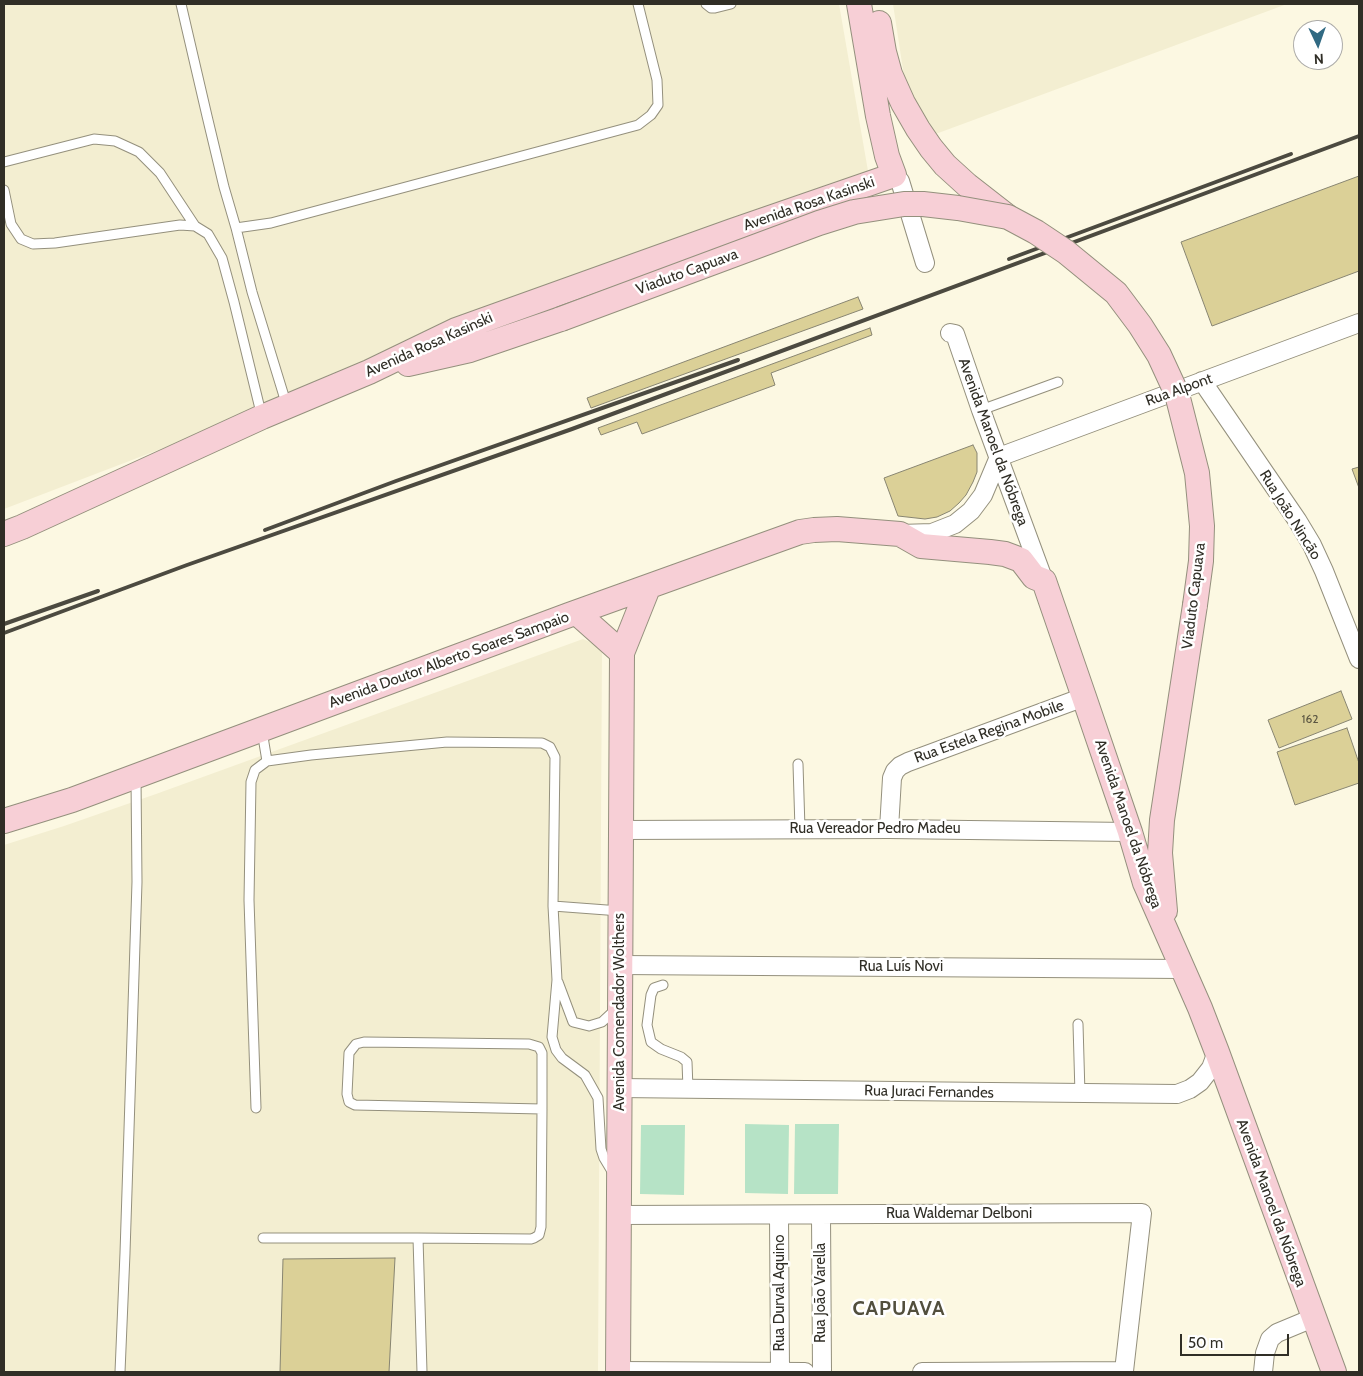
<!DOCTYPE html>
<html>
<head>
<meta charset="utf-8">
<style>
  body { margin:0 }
  #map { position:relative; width:1363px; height:1376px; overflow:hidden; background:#fcf8e2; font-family:Cabin,sans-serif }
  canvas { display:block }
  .frame { position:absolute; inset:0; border:5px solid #302e26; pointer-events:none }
  .north { position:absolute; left:1293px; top:20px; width:50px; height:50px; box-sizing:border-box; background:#fff; border:1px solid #acaba8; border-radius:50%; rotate:177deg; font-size:14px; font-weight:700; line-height:20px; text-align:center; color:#302e26 }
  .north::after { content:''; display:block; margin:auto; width:18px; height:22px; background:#316a83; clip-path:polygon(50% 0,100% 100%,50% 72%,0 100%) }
  .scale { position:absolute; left:1180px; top:1334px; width:109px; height:22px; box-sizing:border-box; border:2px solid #302e26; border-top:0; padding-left:6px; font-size:15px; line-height:18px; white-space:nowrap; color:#302e26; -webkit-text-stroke:4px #fff; paint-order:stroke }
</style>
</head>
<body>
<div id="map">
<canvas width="1363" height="1376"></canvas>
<div class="frame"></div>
<div class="north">N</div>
<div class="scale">50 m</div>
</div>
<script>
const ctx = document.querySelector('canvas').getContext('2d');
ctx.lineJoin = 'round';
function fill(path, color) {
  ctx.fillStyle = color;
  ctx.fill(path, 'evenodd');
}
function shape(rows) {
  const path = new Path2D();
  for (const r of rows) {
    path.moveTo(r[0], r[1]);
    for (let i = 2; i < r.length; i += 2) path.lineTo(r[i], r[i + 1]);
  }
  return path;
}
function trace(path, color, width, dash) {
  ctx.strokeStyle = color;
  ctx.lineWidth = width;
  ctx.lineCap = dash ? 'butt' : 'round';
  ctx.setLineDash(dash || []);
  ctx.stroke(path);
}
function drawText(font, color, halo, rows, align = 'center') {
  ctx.font = font + ' Cabin,sans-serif';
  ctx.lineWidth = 5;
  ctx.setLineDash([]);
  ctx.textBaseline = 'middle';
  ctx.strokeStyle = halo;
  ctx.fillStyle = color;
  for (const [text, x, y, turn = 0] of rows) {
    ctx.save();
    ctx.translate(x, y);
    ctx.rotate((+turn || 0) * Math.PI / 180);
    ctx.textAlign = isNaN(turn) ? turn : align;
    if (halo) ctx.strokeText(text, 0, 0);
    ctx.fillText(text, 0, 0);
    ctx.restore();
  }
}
fill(shape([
  [4,4,839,4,868,171,340,370,179,442,4,509],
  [893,4,1287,4,914,142],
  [583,639,602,647,598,1372,4,1372,4,845,64,826,156,794]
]), '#f3eed1');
fill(shape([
  [745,1124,789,1125,788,1194,745,1193],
  [795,1124,839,1124,838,1194,794,1194],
  [641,1125,685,1125,684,1195,640,1194]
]), '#b6e3c6');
const building = shape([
  [1359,176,1359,271,1212,326,1181,242,1359,176],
  [858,297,863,309,591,408,587,398,858,297],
  [870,328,872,335,771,373,775,385,642,434,637,422,601,435,598,428,870,328],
  [973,445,977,453,977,472,973,482,966,495,959,503,950,511,937,517,925,519,898,516,884,478,973,445],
  [1359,467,1359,488,1352,469,1359,467],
  [1341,691,1352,719,1279,748,1268,720,1341,691],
  [1347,728,1359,763,1359,783,1295,805,1277,752,1347,728],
  [395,1258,389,1372,280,1372,283,1259,395,1258]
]);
fill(building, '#dbd097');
trace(building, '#888571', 1);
const service = shape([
  [181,4,207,116,224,187,236,228,271,223,638,125,651,115,658,105,657,80,638,4],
  [706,4,711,8,715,8,731,4],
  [4,162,94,139,115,141,139,152,160,173,195,226],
  [4,190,11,224,21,239,33,244,55,243,180,225,195,226,208,234,222,258,234,302,262,417],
  [236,228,252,292,287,406],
  [981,410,1058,382],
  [262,731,267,761],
  [798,764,800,829],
  [553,906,557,980,552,1037,556,1050,562,1058,585,1075,598,1098,601,1149,604,1158,613,1173],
  [558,982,573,1022,589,1026,602,1022,616,1009],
  [663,985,654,988,651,995,647,1025,651,1042,661,1049,681,1057,687,1062,688,1089],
  [1078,1024,1080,1094],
  [256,1108,249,900,251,782,255,770,267,761,311,755,447,742,542,743,550,747,555,757,553,906,620,911],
  [263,1238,418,1238,422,1372],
  [418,1238,531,1239,534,1238,539,1235,541,1227,542,1109,542,1053,539,1047,529,1044,364,1042,356,1044,349,1053,347,1094,349,1102,355,1105,542,1109],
  [120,1372,125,1253,137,882,136,779]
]);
const minor = shape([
  [894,175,900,181,925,263],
  [950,333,955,334,981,410,1044,581],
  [1202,381,1297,520,1312,545,1324,571,1359,659],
  [999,457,1359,323],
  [900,534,932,533,955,524,971,511,983,495,999,457],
  [889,829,892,778,895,771,900,766,908,762,1084,697],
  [621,830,889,829,1130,832],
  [620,965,1182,969],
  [619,1088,1177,1094,1190,1089,1200,1082,1211,1068,1217,1052],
  [619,1215,1142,1213,1124,1371,922,1372],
  [779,1215,780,1371],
  [821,1215,822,1372],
  [618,1371,805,1372],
  [1263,1372,1265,1353,1270,1339,1277,1333,1313,1318]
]);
const secondary = shape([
  [879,23,884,52,890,74,903,103,918,129,931,148,945,165,967,185,1008,217],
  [408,364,470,350,561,319],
  [4,534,22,527,262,417,369,372,456,330,732,231,894,175,887,156,878,116,859,4],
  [577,613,622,653],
  [4,821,72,800,569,615,800,532,814,530,837,529,900,534,921,546,990,552,1005,554,1021,560,1034,577,1044,581,1084,697,1130,832,1145,883,1200,1008,1217,1052,1334,1372],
  [1165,911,1160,853,1162,820,1195,605],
  [618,1372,622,653,648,588]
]);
trace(service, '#94907d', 11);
trace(minor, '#94907d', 20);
trace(secondary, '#94907d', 26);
trace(service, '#fff', 9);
trace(minor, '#fff', 18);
trace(secondary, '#f7cfd6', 24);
trace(shape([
  [1009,259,1291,154],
  [265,530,396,481,738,360],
  [4,624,98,591],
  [4,633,187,565,572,429,1359,136]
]), '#4c4a40', 4);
const secondaryBridge = shape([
  [561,319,819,223,854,212,904,204,923,204,958,208,1008,217,1036,232,1066,252,1116,293,1140,325,1159,355,1177,394,1197,473,1202,526,1201,561,1195,605]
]);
trace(secondaryBridge, '#94907d', 26, []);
trace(secondaryBridge, '#f7cfd6', 24);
drawText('12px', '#5b5642', null, [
  ["162",1310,719]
]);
drawText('15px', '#302e26', '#fff', [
  ["Avenida Rosa Kasinski",809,204,-19],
  ["Viaduto Capuava",687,272,-20],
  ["Avenida Rosa Kasinski",429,345,-24],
  ["Rua Alpont",1179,390,-20],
  ["Avenida Manoel da Nóbrega",993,442,70],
  ["Rua João Nincão",1290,515,58],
  ["Viaduto Capuava",1194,596,-83],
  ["Avenida Doutor Alberto Soares Sampaio",449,660,-20],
  ["Rua Estela Regina Mobile",989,732,-20],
  ["Avenida Manoel da Nóbrega",1128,824,71],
  ["Rua Vereador Pedro Madeu",875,829],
  ["Rua Luís Novi",901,967],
  ["Avenida Comendador Wolthers",620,1012,-90],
  ["Rua Juraci Fernandes",929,1092,1],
  ["Avenida Manoel da Nóbrega",1271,1203,70],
  ["Rua Waldemar Delboni",959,1214],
  ["Rua Durval Aquino",780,1293,-90],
  ["Rua João Varella",821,1293,-90]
]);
ctx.letterSpacing = '1px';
drawText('bold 20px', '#524f3d', '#fff', [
  ["CAPUAVA",899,1309]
]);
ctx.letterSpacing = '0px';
</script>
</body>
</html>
